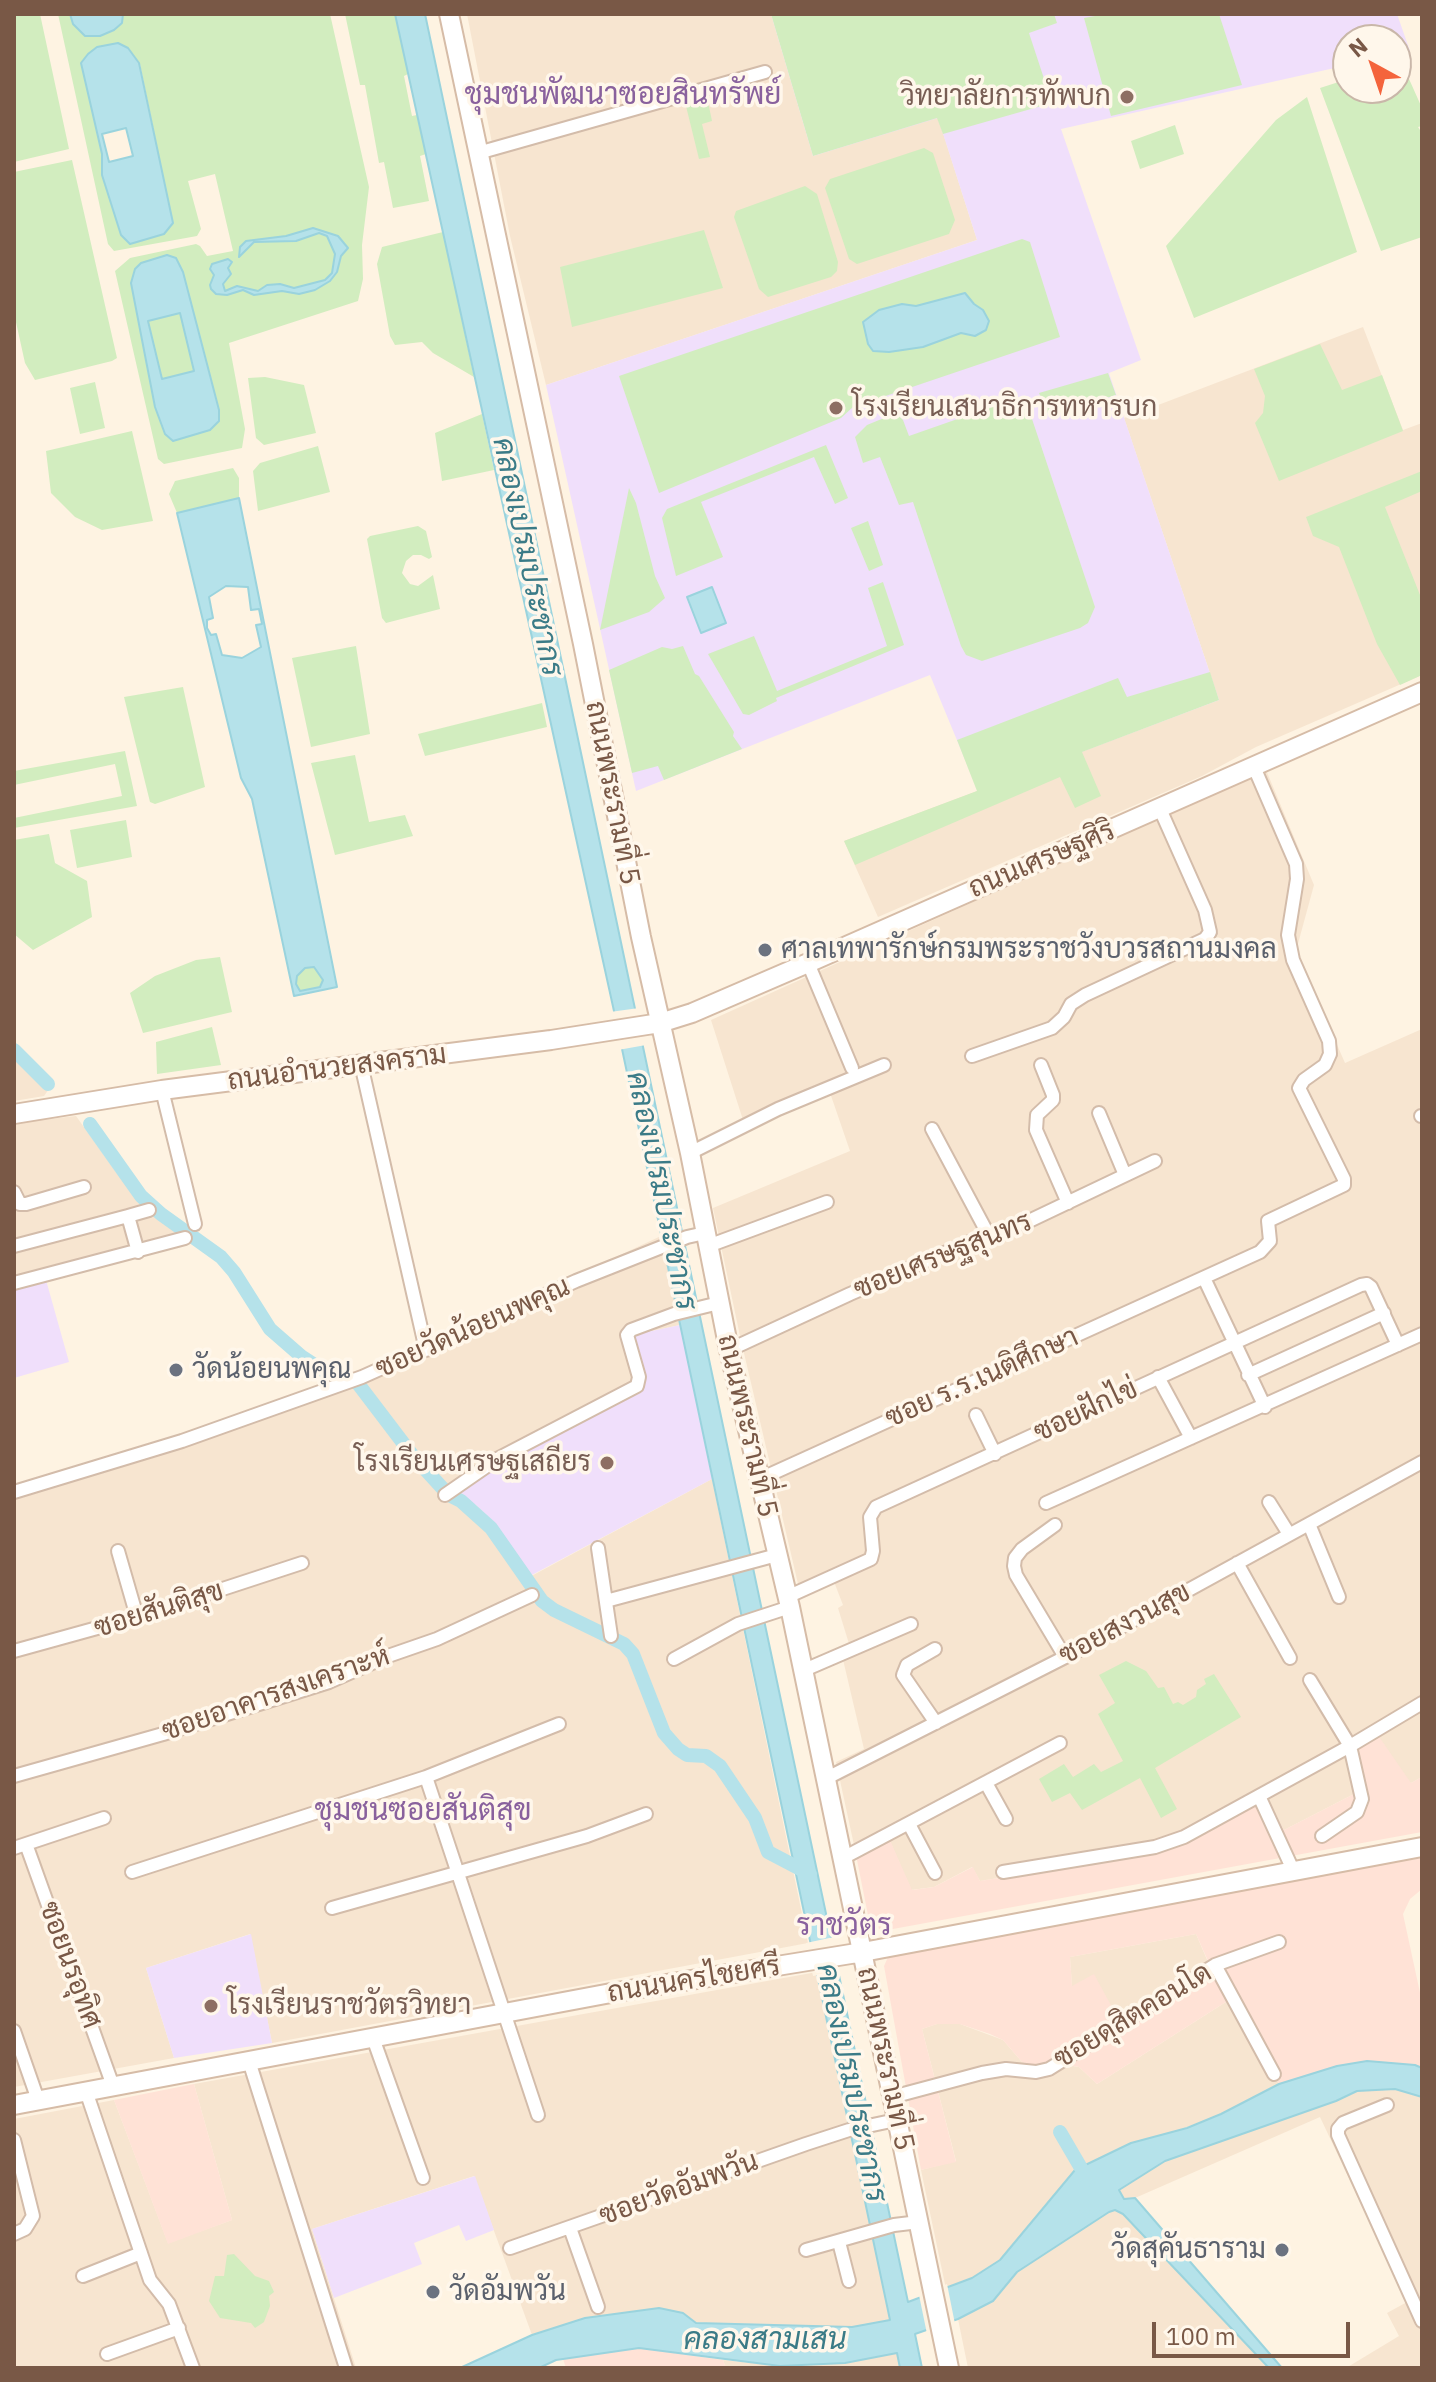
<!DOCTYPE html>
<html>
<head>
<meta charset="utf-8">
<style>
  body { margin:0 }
  #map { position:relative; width:1436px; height:2382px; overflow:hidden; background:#fef3e2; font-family:"IBM Plex Sans",sans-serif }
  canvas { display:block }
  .frame { position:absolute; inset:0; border:16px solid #795846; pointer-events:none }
  .north { position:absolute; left:1332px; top:24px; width:80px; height:80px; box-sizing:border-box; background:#fff7eb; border:2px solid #c9b7a9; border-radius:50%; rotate:320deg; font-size:22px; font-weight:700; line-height:32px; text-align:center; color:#795846 }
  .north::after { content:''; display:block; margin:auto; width:28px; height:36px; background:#f4643c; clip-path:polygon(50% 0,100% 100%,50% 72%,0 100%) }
  .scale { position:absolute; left:1152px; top:2322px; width:198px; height:36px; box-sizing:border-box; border:4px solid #795846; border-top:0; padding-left:10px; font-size:24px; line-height:28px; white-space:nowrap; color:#795846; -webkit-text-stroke:6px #fff7eb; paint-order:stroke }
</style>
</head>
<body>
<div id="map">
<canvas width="1436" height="2382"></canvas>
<div class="frame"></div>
<div class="north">N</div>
<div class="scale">100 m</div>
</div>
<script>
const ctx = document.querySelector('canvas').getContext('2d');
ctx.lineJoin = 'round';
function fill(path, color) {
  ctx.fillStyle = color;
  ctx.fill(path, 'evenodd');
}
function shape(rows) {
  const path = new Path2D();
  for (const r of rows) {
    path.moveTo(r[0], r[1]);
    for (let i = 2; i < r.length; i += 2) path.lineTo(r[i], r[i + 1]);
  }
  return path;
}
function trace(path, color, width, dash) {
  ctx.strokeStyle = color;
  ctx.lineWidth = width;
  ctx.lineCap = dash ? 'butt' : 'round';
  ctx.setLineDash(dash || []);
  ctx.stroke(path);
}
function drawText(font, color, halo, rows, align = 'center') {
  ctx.font = font + ' "IBM Plex Sans",Sarabun,sans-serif';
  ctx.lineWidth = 7;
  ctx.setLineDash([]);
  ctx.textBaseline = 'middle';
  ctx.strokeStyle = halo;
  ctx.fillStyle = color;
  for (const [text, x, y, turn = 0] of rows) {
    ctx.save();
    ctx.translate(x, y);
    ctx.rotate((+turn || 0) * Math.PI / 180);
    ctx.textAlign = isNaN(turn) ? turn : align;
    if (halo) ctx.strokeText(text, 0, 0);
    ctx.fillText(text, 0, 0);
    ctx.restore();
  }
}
fill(shape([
  [467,14,771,14,813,156,938,117,977,240,546,385,510,236],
  [1363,327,1403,430,1422,423,1422,675,1256,747,1202,776,878,917,844,841,1219,700,1124,418],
  [1266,770,1314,885,1296,951,1345,1063,1422,1029,1422,1777,1411,1783,1342,1743,1354,1794,1284,1830,1260,1792,1165,1851,980,1881,972,1867,934,1887,911,1890,885,1830,854,1845,836,1762,864,1749,841,1651,850,1647,838,1608,843,1605,831,1574,799,1588,740,1336,713,1208,850,1151,827,1084,743,1120,711,1020],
  [14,1053,49,1089,44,1096,14,1101],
  [76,1116,116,1172,147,1209,179,1234,14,1280,14,1123],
  [661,1236,680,1325,633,1335,641,1390,460,1489,467,1510,486,1527,524,1580,712,1479,808,1943,272,2043,250,1934,146,1968,174,2058,14,2087,14,1489,211,1432,414,1351],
  [1196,1934,1208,1962,1119,2021,1072,1987,1070,1957],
  [817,1972,890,2321,852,2327,696,2323,683,2313,585,2318,532,2335,474,2176,312,2229,356,2368,14,2368,14,2119,114,2100,168,2243,232,2220,194,2084],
  [1229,2000,1279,2084,1221,2114,1075,2170,1000,2260,973,2278,946,2289,921,2170,956,2161,922,2029,937,2024,960,2024,1003,2040,1022,2062,1048,2062,1079,2067,1097,2084],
  [1395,2089,1422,2097,1422,2368,1346,2368,1399,2336,1387,2313,1407,2302,1320,2117,1135,2198,1124,2199,1119,2190,1165,2161,1229,2137,1336,2101,1357,2091],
  [1115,2210,1123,2214,1269,2368,968,2368,958,2319,993,2301,1017,2272,1109,2212],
  [897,2353,900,2368,726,2368,723,2360,780,2366,845,2363]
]), '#f7e5d0');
fill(shape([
  [1371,1725,1411,1783,1422,1777,1422,1832,882,1931,869,1920,854,1845,885,1829,912,1890,934,1887,973,1867,980,1881,1164,1851,1261,1791,1284,1830,1354,1794,1342,1743],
  [1422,1858,1422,1889,1410,1899,1403,1914,1422,2002,1422,2068,1415,2065,1337,2066,1279,2084,1229,2000,1097,2084,1079,2067,1051,2061,1034,2068,1022,2062,1003,2040,990,2034,960,2024,937,2024,922,2029,956,2162,921,2170,884,1966,889,1955,1065,1920],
  [1196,1934,1208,1961,1119,2020,1094,1974,1072,1986,1070,1957],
  [194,2084,232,2220,168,2244,114,2100],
  [639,2348,723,2360,726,2368,566,2368,563,2359]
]), '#ffe2d6');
fill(shape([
  [771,14,1397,14,1410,51,1396,54,1396,40,1348,40,1348,65,1061,129,1141,360,1109,373,1219,700,978,791,930,675,636,791,546,385,977,240,938,118,813,156],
  [46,1280,69,1362,14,1378,14,1289],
  [680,1325,712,1479,530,1576,495,1523,476,1505,464,1500,460,1489,531,1447,641,1390,633,1335],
  [251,1934,272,2043,174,2058,146,1968],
  [475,2176,494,2230,466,2241,459,2225,414,2243,422,2264,334,2298,312,2229]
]), '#f0dffb');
fill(shape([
  [14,14,40,14,69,149,14,162],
  [58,14,70,14,73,24,85,36,100,36,122,23,123,14,330,14,369,187,362,245,363,279,358,301,229,343,245,429,242,448,164,464,158,459,115,271,130,258,196,244,200,246,207,256,233,251,215,174,188,181,201,229,197,236,114,251,108,244],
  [97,47,128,48,140,64,173,223,121,235,102,175],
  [345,14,395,14,408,74,404,76,412,116,417,115,426,154,420,156,429,201,393,208,384,162,379,163,365,85,360,85],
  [771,14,1054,14,1057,23,1029,33,1052,103,943,134,937,118,813,156],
  [1106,14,1219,14,1242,85,1111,116,1084,18],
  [1396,70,1405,70,1422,108,1422,126,1418,127,1422,133,1422,237,1381,251,1320,88,1348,79,1348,88,1396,88],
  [707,97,712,121,702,124,710,157,699,159,685,102],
  [1307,97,1357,252,1194,318,1166,246,1276,120],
  [1175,125,1184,154,1140,169,1131,141],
  [924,148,933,153,955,220,949,234,857,264,849,259,825,188,830,179],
  [72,160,117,358,112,361,35,380,25,363,14,313,14,172],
  [805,186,817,194,838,262,837,271,831,277,768,297,759,289,734,217,736,211],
  [704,230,723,288,572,327,560,267],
  [443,232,474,377,433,353,422,342,395,345,390,336,377,264,382,247],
  [1022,239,1030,242,1060,337,853,407,841,418,659,493,619,376],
  [1320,344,1342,390,1382,375,1403,431,1279,481,1255,423,1263,413,1265,396,1254,369],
  [1108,373,1116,395,1049,416,1039,393],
  [265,377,304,385,316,433,264,445,256,438,248,378],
  [95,382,105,428,80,434,70,388],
  [1006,402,1024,406,1030,413,1095,607,1088,623,1080,628,982,661,966,655,961,646,913,502,899,505,880,457,863,463,855,437,867,425,896,413,903,420,909,436],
  [482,414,494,470,442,481,435,433],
  [132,431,153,521,102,530,75,517,51,493,46,451],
  [826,445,848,498,835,504,814,457,701,502,723,557,676,576,662,518,667,509],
  [318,446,330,492,258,511,253,471,260,463],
  [233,468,239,478,239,498,177,513,169,494,175,481],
  [1422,471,1422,491,1385,507,1422,600,1422,675,1400,685,1377,644,1339,547,1313,536,1306,517],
  [629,488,636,503,655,576,665,598,649,612,600,630],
  [868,521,883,565,869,571,851,528],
  [418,526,426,531,432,557,429,559,421,555,413,555,406,561,402,573,410,584,418,586,433,575,440,609,386,623,382,618,367,539,370,536],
  [883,582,904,645,776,698,777,701,749,715,743,714,708,654,754,636,777,691,887,646,868,588],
  [356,646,370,734,311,747,292,658],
  [683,646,695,674,699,676,734,732,733,736,742,749,664,780,658,766,632,773,609,670,662,647,672,649],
  [1210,672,1219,700,1082,752,1101,796,1075,808,1060,777,855,865,844,841,977,791,957,740,1118,678,1127,697],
  [183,687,205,787,155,804,150,802,124,697],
  [542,703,547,727,425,756,418,734],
  [125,751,137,806,14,828,14,818,122,796,115,764,14,785,14,771],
  [355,755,369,822,405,815,413,836,335,855,311,763],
  [126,820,132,857,77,868,70,830],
  [49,834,55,863,87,881,92,917,33,950,14,934,14,840],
  [220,957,232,1012,143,1033,130,993,155,976,196,960],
  [305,967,314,967,320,973,323,981,320,987,300,991,296,984,297,976],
  [212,1027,221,1065,157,1074,156,1042],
  [1126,1661,1146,1671,1158,1688,1164,1687,1173,1704,1178,1702,1183,1705,1196,1697,1197,1690,1206,1684,1204,1679,1214,1674,1241,1717,1155,1768,1177,1809,1161,1818,1140,1778,1082,1810,1070,1793,1052,1802,1039,1779,1064,1764,1073,1777,1094,1764,1101,1772,1123,1761,1098,1714,1115,1703,1099,1675],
  [234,2254,255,2276,269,2281,274,2292,269,2296,270,2306,264,2322,255,2328,251,2323,220,2318,209,2301,215,2276,224,2276,227,2255]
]), '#d2edbf');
const water = shape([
  [70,14,123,14,122,23,114,30,100,36,85,36,73,24,70,14],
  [395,14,425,14,908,2302,972,2278,1000,2260,1075,2170,1131,2143,1187,2128,1221,2114,1279,2084,1337,2066,1367,2061,1415,2065,1422,2068,1422,2097,1395,2089,1357,2091,1336,2101,1165,2161,1119,2190,1124,2199,1135,2198,1282,2368,1269,2368,1123,2214,1115,2210,1109,2212,1017,2272,993,2301,958,2319,915,2334,922,2368,900,2368,897,2353,845,2363,780,2366,639,2348,556,2360,539,2368,460,2368,532,2335,585,2318,659,2308,683,2313,696,2323,852,2327,890,2320,614,1011,395,14],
  [118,43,128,48,139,63,173,223,164,234,130,244,121,235,102,175,102,154,81,63,88,54,97,47,118,43],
  [126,128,133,156,109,162,102,134,126,128],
  [313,228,338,236,348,248,341,256,337,272,330,281,315,290,299,294,282,291,254,295,243,290,227,295,216,294,211,289,210,285,214,275,210,269,212,264,228,259,232,262,228,268,231,274,223,284,225,291,237,286,258,291,267,285,280,284,294,288,325,280,332,273,335,254,327,236,319,233,296,241,254,242,239,257,240,247,246,241,286,236,313,228],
  [167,255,176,258,183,272,219,410,219,421,210,430,173,441,165,434,155,407,131,283,135,269,141,263,167,255],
  [180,313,194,371,162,379,148,321,180,313],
  [965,293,974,304,983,310,989,321,986,330,975,336,961,333,923,347,889,352,873,351,868,344,863,322,879,310,902,304,916,306,965,293],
  [239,498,337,987,294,996,252,799,241,778,177,513,239,498],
  [226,586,248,587,251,610,259,609,262,624,256,625,261,647,242,658,222,655,216,634,211,635,207,628,207,620,213,618,209,597,226,586],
  [314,967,323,980,320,987,300,991,296,984,297,976,305,968,314,967],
  [712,587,726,623,701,633,687,597,712,587]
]);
fill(water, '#b5e2ea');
trace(water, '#9ad3dd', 2);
fill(shape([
  [639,1008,646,1045,618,1050,610,1012],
  [834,1937,841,1970,813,1976,806,1943],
  [947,2284,955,2324,927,2334,919,2295]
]), '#fef3e2');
trace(shape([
  [14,1050,48,1084],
  [90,1124,141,1196,161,1214,221,1257,234,1272,270,1329,301,1356,333,1377,352,1379],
  [356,1381,413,1456,445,1491],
  [449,1495,461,1501,491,1528,542,1601,554,1610,624,1644,633,1654,664,1733,678,1749,687,1755,706,1756,720,1766,755,1818,768,1852,810,1874],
  [1060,2132,1088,2180]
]), '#b5e2ea', 14);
const street = shape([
  [478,153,765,72],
  [808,963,852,1068],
  [972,1056,1052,1028,1064,1017,1071,1004,1085,995,1205,939,1210,932,1205,910,1160,809],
  [361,1064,426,1350],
  [1041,1065,1053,1095,1053,1100,1037,1115,1036,1130,1068,1203],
  [162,1090,195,1224],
  [1099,1113,1125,1175],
  [1421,1116,1422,1116],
  [932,1129,988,1234],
  [690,1153,778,1109,884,1065],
  [14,1192,20,1204,26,1204,84,1187],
  [14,1246,128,1216],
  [708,1246,827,1202],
  [138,1252,128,1216,149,1210],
  [1204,1278,1265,1407],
  [14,1283,185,1238],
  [729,1350,850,1294,988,1234,1029,1221,1155,1161],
  [1248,1375,1384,1313],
  [1158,1377,1191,1438],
  [976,1415,995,1454],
  [760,1479,1260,1252,1270,1241,1268,1221,1344,1185,1344,1179,1299,1088,1304,1080,1325,1065,1330,1054,1329,1041,1293,960,1288,935,1297,879,1296,864,1254,767],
  [14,1492,182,1441,362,1377,576,1281,687,1237,705,1233],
  [445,1495,497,1459,637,1386,639,1377,627,1335,631,1330,674,1314,719,1303],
  [1269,1502,1289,1534],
  [1046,1503,1422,1334],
  [1309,1524,1339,1597],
  [1055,1525,1022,1549,1015,1558,1014,1566,1016,1575,1065,1657],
  [598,1548,611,1636],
  [118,1551,137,1617],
  [1237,1563,1290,1658],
  [787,1597,871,1559,873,1551,870,1517,876,1507,1361,1285,1367,1284,1371,1287,1398,1345],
  [606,1601,777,1555],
  [935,1649,907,1665,903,1675,936,1723],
  [14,1651,137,1617,302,1563],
  [674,1659,738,1624,790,1607],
  [802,1671,911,1624],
  [1310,1680,1350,1746,1362,1799,1357,1812,1322,1836],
  [14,1776,163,1734,329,1682,388,1656,437,1639,532,1595],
  [426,1777,538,2115],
  [825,1779,1079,1650,1422,1462],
  [986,1783,1006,1819],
  [1259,1796,1293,1870],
  [909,1824,935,1873],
  [26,1844,113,2086],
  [14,1848,104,1818],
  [843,1858,1060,1743],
  [132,1872,426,1777,559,1724],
  [1003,1872,1155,1847,1184,1837,1350,1746,1422,1703],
  [332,1908,587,1836,646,1814],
  [1215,1965,1274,2074],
  [14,2031,38,2100],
  [373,2038,423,2178],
  [249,2061,346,2368],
  [86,2091,150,2280,169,2304,193,2368],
  [892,2097,982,2073,1006,2069,1036,2072,1049,2069,1215,1965,1279,1942],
  [1387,2105,1343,2123,1338,2129,1338,2135,1422,2321],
  [14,2140,33,2216,25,2229,14,2234],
  [570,2228,598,2307],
  [839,2242,849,2281],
  [510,2248,806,2144,849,2130,896,2120],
  [806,2250,894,2225,919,2222],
  [83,2276,141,2253],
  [107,2354,179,2328]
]);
const secondary = shape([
  [449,14,583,644,641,937,690,1153,729,1350,790,1607,949,2368],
  [14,1114,162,1090,551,1040,660,1023,692,1013,808,963,1422,692],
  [14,2105,611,1993,863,1952,1422,1847]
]);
trace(street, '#d3bcaa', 16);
trace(secondary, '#d6bca7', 22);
trace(street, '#fff', 12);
trace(secondary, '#fff', 18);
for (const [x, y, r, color] of [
  [1127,97,8,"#8d6e63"],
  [836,408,8,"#8d6e63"],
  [765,950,8,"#6b7280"],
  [176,1370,8,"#6b7280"],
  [607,1463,8,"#8d6e63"],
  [211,2006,8,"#8d6e63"],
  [1282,2250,8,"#6b7280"],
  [433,2292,8,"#6b7280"]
]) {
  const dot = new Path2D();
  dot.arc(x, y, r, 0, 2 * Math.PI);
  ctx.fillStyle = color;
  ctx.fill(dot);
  trace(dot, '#fff7eb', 3);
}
drawText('28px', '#785e54', '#fff7eb', [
  ["วิทยาลัยการทัพบก",1111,97],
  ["โรงเรียนเสนาธิการทหารบก",852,408,"left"],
  ["โรงเรียนเศรษฐเสถียร",591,1463],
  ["โรงเรียนราชวัตรวิทยา",227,2006,"left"]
], 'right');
drawText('28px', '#795846', '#fff7eb', [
  ["ถนนพระรามที่ 5",612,793,79],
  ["ถนนเศรษฐศิริ",1042,860,-23],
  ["ถนนอำนวยสงคราม",337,1068,-7],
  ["ซอยเศรษฐสุนทร",943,1256,-22],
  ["ซอยวัดน้อยนพคุณ",473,1328,-24],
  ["ซอย ร.ร.เนติศึกษา",982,1378,-24],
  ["ซอยฝักไข่",1086,1411,-25],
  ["ถนนพระรามที่ 5",747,1426,77],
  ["ซอยสันติสุข",159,1610,-17],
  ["ซอยสงวนสุข",1125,1624,-28],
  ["ซอยอาคารสงเคราะห์",276,1694,-19],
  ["ซอยนรอุทิศ",70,1965,70],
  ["ถนนนครไชยศรี",694,1980,-9],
  ["ซอยดุสิตคอนโด",1133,2016,-31],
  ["ถนนพระรามที่ 5",885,2059,78],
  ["ซอยวัดอัมพวัน",679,2189,-20]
]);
drawText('28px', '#5b616d', '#fff7eb', [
  ["ศาลเทพารักษ์กรมพระราชวังบวรสถานมงคล",781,950],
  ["วัดน้อยนพคุณ",192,1370],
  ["วัดสุคันธาราม",1266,2250,"right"],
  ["วัดอัมพวัน",449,2292]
], 'left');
drawText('30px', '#89619d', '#fff7eb', [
  ["ชุมชนพัฒนาซอยสินทรัพย์",623,95],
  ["ชุมชนซอยสันติสุข",423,1811],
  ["ราชวัตร",844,1926]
]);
drawText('italic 30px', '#3b7b87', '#fff7eb', [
  ["คลองเปรมประชากร",527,557,78],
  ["คลองเปรมประชากร",661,1191,78],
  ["คลองเปรมประชากร",851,2083,78],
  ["คลองสามเสน",765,2340]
]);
</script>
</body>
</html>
